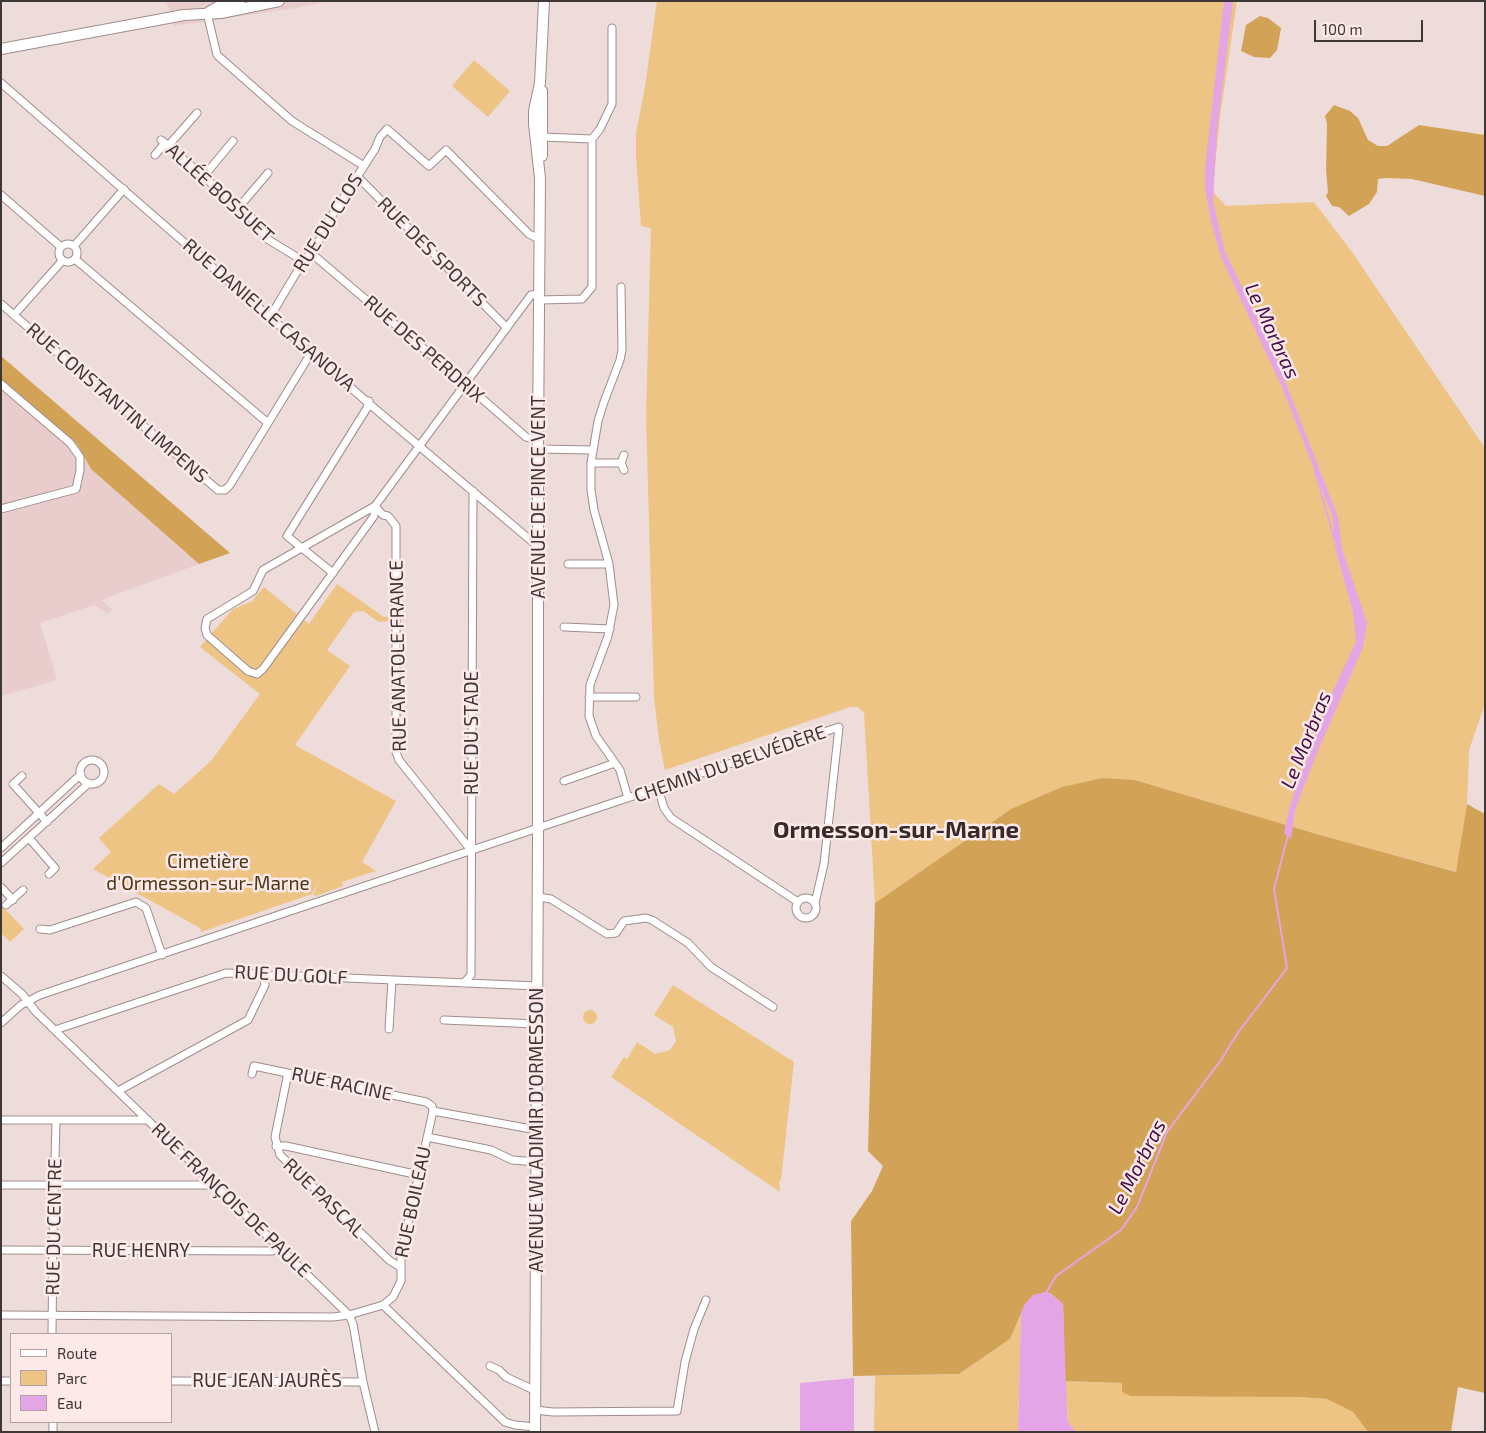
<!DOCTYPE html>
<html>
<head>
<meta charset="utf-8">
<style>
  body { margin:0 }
  #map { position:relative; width:1486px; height:1433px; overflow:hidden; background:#eedcdb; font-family:"Exo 2",sans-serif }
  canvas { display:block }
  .frame { position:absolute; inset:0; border:2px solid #3e3737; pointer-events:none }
  .legend { position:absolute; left:10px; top:1333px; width:162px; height:90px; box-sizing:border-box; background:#fce9e8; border:1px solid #b0a2a1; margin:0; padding:6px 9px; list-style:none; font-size:15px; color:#3e3737 }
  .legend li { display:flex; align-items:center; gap:10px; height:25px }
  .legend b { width:25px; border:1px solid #b0a2a1 }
  .scale { position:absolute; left:1314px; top:20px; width:109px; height:22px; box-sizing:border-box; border:2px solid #3e3737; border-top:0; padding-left:6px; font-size:15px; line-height:18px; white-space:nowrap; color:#3e3737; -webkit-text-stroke:4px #fce9e8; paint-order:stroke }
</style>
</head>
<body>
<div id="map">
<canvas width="1486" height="1433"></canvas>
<div class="frame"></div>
<ul class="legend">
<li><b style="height:6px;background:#fff"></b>Route</li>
<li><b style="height:14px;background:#edc484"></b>Parc</li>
<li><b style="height:14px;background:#e3a5e6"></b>Eau</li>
</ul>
<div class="scale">100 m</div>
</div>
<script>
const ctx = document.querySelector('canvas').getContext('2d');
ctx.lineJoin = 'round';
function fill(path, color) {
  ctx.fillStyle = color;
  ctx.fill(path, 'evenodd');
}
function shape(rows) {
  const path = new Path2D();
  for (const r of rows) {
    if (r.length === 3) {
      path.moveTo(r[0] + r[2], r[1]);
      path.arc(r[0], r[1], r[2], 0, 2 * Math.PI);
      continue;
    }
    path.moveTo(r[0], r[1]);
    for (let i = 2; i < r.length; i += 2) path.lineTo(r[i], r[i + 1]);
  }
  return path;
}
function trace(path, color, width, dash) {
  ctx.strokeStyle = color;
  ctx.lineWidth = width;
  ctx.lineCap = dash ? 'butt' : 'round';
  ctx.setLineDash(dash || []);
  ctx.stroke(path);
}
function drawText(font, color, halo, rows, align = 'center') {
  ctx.font = font + ' "Exo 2",sans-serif';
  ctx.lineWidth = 5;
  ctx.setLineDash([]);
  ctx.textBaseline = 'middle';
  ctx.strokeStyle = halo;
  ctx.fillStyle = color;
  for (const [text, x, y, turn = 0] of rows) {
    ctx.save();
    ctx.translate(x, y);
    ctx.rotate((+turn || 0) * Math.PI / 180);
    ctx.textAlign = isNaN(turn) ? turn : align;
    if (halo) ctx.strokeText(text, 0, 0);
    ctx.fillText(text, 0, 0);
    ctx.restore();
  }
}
fill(shape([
  [166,1,330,1,296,8,174,26],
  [1,379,77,444,91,469,199,564,101,600,112,609,108,614,94,605,40,623,57,680,1,696]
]), '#e8cdcc');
fill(shape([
  [657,1,1237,1,1220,117,1214,176,1213,192,1226,206,1314,202,1352,252,1485,448,1485,704,1469,750,1467,804,1457,872,1320,835,1135,780,1011,809,875,903,864,713,858,707,850,707,665,770,659,740,654,698,646,416,651,228,641,226,636,157,636,134,645,87],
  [474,60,510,91,488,117,452,86],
  [337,584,384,617,390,617,390,621,379,622,363,611,354,612,327,650,350,666,295,745,396,801,362,862,376,871,342,882,343,886,316,896,313,895,322,876,312,894,201,932,200,928,93,869,111,852,99,838,159,784,174,794,211,761,260,694,200,647,232,610,252,601,264,587,309,624],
  [1,905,24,929,10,942,1,933],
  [673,985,794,1062,781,1180,779,1182,780,1192,611,1077,624,1057,627,1059,637,1042,655,1054,670,1050,676,1041,673,1027,654,1015],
  [590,1017,7],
  [1021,1313,1018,1432,874,1432,875,1376,959,1374,1010,1339],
  [1065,1381,1122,1383,1327,1399,1353,1412,1368,1432,1076,1432,1068,1422]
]), '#edc484');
fill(shape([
  [1260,16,1268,18,1281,28,1277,50,1270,58,1254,57,1241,51,1246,25],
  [1334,105,1350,111,1358,118,1368,140,1378,146,1387,146,1419,125,1485,135,1485,196,1412,179,1386,178,1378,179,1377,192,1369,204,1349,216,1339,207,1332,206,1326,196,1328,192,1326,170,1327,124,1325,116],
  [1,356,230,553,199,564,91,469,77,444,1,379],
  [1103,778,1135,780,1320,835,1456,872,1467,804,1485,814,1485,1393,1458,1387,1451,1432,1368,1432,1353,1412,1327,1399,1299,1397,1131,1396,1122,1392,1122,1383,1065,1381,1063,1304,1050,1293,1025,1304,1010,1339,959,1374,853,1376,851,1221,872,1191,883,1166,868,1151,875,903,1011,809,1062,787]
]), '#d2a356');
fill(shape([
  [1224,1,1233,1,1217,130,1213,202,1225,252,1274,353,1338,517,1342,549,1367,623,1363,647,1314,760,1295,810,1291,839,1284,833,1289,809,1298,782,1332,693,1356,642,1353,612,1335,547,1333,517,1282,387,1221,257,1211,221,1205,188,1205,169],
  [1045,1292,1050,1293,1063,1304,1067,1413,1068,1422,1076,1432,1018,1432,1021,1313,1025,1304,1033,1295],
  [854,1378,854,1432,800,1432,800,1383]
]), '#e3a5e6');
trace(shape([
  [1315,471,1335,541],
  [1046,1293,1056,1276,1121,1230,1137,1207,1167,1132,1221,1060,1237,1034,1287,968,1274,889,1288,835]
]), '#e3a5e6', 2);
const minor = shape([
  [207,13,217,55,292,121,364,166],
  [1,83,373,407,535,544,539,544],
  [542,137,592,139],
  [161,140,262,227,264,237,305,262],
  [168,146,197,113],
  [155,155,165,143],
  [204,176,233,141],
  [358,177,507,328],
  [1,195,61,247],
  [239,207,268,173],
  [68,253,9],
  [74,246,124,189],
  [311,253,471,389,526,437,538,441],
  [75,259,268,423],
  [539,300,582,299,592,287,592,139,600,129,612,104,612,28],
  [1,304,218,490,225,490,230,485,311,353],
  [14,315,62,261],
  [270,317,295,275,320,239,322,231,375,149,380,137,387,129,429,166,446,150,529,234,539,239],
  [1,384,70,443,80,457,80,470,76,489,1,509],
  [538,449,592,450],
  [591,463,621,463],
  [624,470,621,463,624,455],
  [375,506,374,516,263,669,257,674,248,671,207,635,205,628,207,619,253,591,263,570,375,506,531,295,539,294],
  [375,506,383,515,388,516,396,526,396,752,399,760,471,850],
  [568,564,609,564,614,605,608,636,590,685,589,716,596,736,620,770,628,798],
  [609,564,594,510,591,490,591,463,598,421,604,402,620,360,622,350,621,287],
  [333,573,287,536,367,408,369,401],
  [564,627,610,629],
  [589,697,636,697],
  [92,772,12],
  [22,776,13,784,47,822],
  [564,781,615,763],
  [658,788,664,808,671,818,798,902],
  [29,838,55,868,49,874],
  [1,848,81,774],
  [1,863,89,783],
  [1,887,13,900],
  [538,897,551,899,607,934,616,933,624,921,646,918,652,920,688,943,711,967,773,1007],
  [806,908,10],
  [6,905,23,890],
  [40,929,50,930,136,902,146,908,162,955],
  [1,976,22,994,36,1012,349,1315,353,1324,363,1382,375,1432],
  [464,983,471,975,473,491],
  [444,1020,537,1024],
  [1,1023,21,1005,40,995,839,727,824,864,815,903],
  [389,1029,392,980],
  [55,1030,226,973,256,974,264,978,275,975,538,986],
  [288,1073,275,1137,280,1155,389,1260,400,1267],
  [118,1091,248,1020,265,985,264,978],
  [433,1111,537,1130],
  [1,1120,148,1120],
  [427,1137,491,1150,512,1160,537,1162],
  [276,1146,286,1146,419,1175],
  [1,1185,216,1185],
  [1,1250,272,1251,281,1248],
  [383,1305,505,1422,515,1425,535,1427],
  [1,1315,333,1317,349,1315,383,1305,393,1297,401,1281,401,1255,433,1111,432,1106,426,1102,254,1066,252,1074],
  [52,1334,53,1240,56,1120],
  [490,1366,499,1370,506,1377,536,1391],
  [1,1381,11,1381],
  [171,1381,363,1382],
  [535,1410,553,1412,677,1411,685,1362,694,1329,706,1300],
  [53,1432,53,1422]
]);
const secondary = shape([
  [542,156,542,91],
  [535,1432,538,840,538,441,540,178,534,124,534,111,540,83,544,1]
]);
const primary = shape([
  [209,12,221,5,240,1],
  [1,49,184,15,221,13,279,1]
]);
trace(minor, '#9e8d8c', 9);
trace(secondary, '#9e8d8c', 12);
trace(primary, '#9e8d8c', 12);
trace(minor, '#fff', 7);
trace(secondary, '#fff', 10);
trace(primary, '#fff', 10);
drawText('19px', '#3e3737', '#fce9e8', [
  ["ALLÉE BOSSUET",220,193,42],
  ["RUE DU CLOS",328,223,-58],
  ["RUE DES SPORTS",432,252,45],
  ["RUE DANIELLE CASANOVA",269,315,41],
  ["RUE DES PERDRIX",424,349,41],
  ["RUE CONSTANTIN LIMPENS",117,403,41],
  ["AVENUE DE PINCE VENT",539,497,-90],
  ["RUE ANATOLE FRANCE",398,656,-91],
  ["RUE DU STADE",472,733,-90],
  ["CHEMIN DU BELVÉDÈRE",730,764,-19],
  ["RUE DU GOLF",291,975,3],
  ["RUE RACINE",342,1084,12],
  ["AVENUE WLADIMIR D'ORMESSON",537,1130,-90],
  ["RUE PASCAL",324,1198,44],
  ["RUE FRANÇOIS DE PAULE",231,1200,44],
  ["RUE BOILEAU",413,1202,-78],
  ["RUE DU CENTRE",54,1227,-89],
  ["RUE HENRY",141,1251],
  ["RUE JEAN JAURÈS",267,1381]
]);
drawText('19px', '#4a3614', '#fce9e8', [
  ["Cimetière",208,862],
  ["d'Ormesson-sur-Marne",208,884]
]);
drawText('italic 20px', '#430c46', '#fce9e8', [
  ["Le Morbras",1272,331,65],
  ["Le Morbras",1306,740,-68],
  ["Le Morbras",1137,1167,-63]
]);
drawText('bold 24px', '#382a2a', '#fce9e8', [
  ["Ormesson-sur-Marne",896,830]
]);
</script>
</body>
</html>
